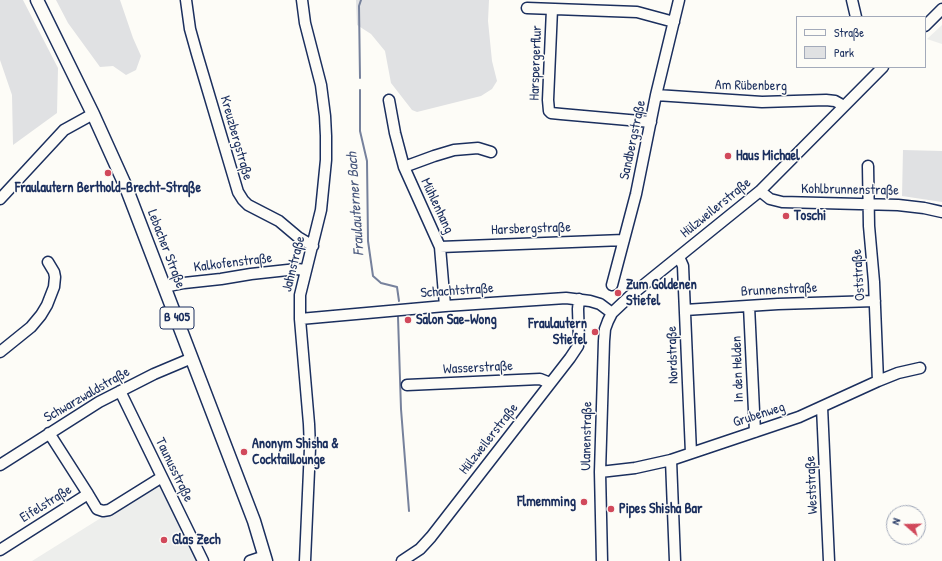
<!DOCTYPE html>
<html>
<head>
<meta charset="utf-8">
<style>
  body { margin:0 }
  #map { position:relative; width:942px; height:561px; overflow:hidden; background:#fdfcf7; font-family:"Patrick Hand",sans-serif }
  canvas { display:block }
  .legend { position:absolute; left:796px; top:16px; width:130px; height:52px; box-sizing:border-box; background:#fdfcf7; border:1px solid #a3aaba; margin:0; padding:5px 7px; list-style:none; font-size:12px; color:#1b2f5e }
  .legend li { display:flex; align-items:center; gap:8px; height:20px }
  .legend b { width:20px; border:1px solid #a3aaba }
  .north { position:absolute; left:886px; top:505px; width:40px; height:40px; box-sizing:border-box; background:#fdfcf7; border:1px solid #a3aaba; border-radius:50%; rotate:290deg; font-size:11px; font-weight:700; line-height:16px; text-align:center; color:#1b2f5e }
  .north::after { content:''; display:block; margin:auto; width:14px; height:18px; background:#d1495b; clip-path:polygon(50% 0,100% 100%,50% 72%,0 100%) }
</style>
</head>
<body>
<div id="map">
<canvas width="942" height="561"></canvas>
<ul class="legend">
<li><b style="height:5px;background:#fdfcf7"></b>Straße</li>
<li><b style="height:11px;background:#e0e1e3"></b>Park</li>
</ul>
<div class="north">N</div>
</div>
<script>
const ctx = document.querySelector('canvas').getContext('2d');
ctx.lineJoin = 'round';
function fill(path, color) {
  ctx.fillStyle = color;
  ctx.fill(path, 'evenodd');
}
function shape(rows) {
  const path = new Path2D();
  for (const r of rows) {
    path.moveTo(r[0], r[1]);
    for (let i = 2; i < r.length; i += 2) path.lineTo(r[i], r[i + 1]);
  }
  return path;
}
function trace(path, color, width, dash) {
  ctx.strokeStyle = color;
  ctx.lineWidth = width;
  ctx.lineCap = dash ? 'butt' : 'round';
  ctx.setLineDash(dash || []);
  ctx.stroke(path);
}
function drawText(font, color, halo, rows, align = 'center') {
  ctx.font = font + ' "Patrick Hand",sans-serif';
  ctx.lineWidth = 3;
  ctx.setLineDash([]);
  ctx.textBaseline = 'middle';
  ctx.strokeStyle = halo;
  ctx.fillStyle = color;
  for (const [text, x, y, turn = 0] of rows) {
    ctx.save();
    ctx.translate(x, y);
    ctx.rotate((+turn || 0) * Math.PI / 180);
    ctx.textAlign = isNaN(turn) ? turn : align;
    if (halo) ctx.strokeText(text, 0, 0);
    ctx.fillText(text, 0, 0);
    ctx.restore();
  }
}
fill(shape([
  [942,25,942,44,927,39],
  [160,481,200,561,32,561]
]), '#edeeec');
fill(shape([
  [0,0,23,0,58,68,57,113,13,145,12,95,0,60],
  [56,0,120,0,133,38,141,56,136,70,126,75,113,66,100,67,68,23],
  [356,0,489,0,488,21,492,61,497,81,492,89,481,96,417,112,412,110,391,83,385,51,371,34,357,25],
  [903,150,942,151,942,202,902,196]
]), '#e0e1e3');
trace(shape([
  [360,78,359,6,361,0],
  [360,90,360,131,367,161,368,241,373,276,381,283,397,287,399,301],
  [398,317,401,409,409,511]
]), '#76819c', 2);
const minor = shape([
  [186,0,190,29,197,54,238,192,243,200,248,205,279,221,298,237,313,246],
  [302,0,305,23,321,85,325,116,326,136,326,160,321,210,300,295,300,319,309,424,310,448,305,561],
  [852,0,856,17],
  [527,8,637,12,674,22],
  [552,9,548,100,549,111,551,113,561,114,651,122],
  [925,26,942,9],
  [656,95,762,102,826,100,835,101,844,106],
  [389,100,395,133,404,167,440,247,445,306],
  [868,166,869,226,874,282,878,381],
  [404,167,434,156,454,150,478,148,491,152],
  [760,191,770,199,782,202,898,205,924,208,942,212],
  [0,199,64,130,93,114],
  [440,247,624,240],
  [679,257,683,266,691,453],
  [612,285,636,194,656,95,679,0],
  [164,287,184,283,221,279,251,274,297,269,305,270],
  [749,306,755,432],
  [685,310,778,304,875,301],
  [300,319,445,306,566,298,590,301,600,304,612,313],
  [0,352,31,327,41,315,47,305,54,287,55,277,54,272,48,262],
  [407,385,540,379,550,383],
  [120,391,203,561],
  [822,407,829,561],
  [49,433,88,494,97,509,103,511,109,510,162,477],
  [671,460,675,561],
  [0,465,99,402,154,374,192,358],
  [600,472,635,468,671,460,799,417,878,381,898,373,920,368],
  [0,550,88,494],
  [250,561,265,556],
  [402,561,420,549,431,537,570,358,578,346,579,340,578,309,579,299],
  [602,561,600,472,604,341,605,329,608,321,612,313,630,296,760,191,883,67]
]);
const major = shape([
  [37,0,93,114,126,187,254,521,266,561]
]);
trace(minor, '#1b2f5e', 13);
trace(major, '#1b2f5e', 15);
trace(minor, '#fdfcf7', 10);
trace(major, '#fdfcf7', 12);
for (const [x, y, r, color] of [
  [728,156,4,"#d1495b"],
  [108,173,4,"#d1495b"],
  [786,216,4,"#d1495b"],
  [618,293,4,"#d1495b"],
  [408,320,4,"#d1495b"],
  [595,332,4,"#d1495b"],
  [244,452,4,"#d1495b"],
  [584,502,4,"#d1495b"],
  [611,509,4,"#d1495b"],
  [164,540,4,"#d1495b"]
]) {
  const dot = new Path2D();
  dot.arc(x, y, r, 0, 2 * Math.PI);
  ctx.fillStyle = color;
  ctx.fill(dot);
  trace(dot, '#fdfcf7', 1.5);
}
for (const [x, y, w] of [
  [177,318,34]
]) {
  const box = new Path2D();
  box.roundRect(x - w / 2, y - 11, w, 22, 3);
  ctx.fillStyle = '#fdfcf7';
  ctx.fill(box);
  trace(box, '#1b2f5e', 1);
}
drawText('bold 13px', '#1b2f5e', null, [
  ["B 405",177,318]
]);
drawText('14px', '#1b2f5e', '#fdfcf7', [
  ["Harspergerflur",536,63,-88],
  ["Am Rübenberg",751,86,1],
  ["Kreuzbergstraße",236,138,74],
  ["Sandbergstraße",633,140,-78],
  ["Kohlbrunnenstraße",850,190,1],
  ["Mühlenhang",437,206,65],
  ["Hülzweilerstraße",716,208,-39],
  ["Harsbergstraße",531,229,-2],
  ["Lebacher Straße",166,249,69],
  ["Kalkofenstraße",233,263,-7],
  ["Jahnstraße",294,264,-76],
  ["Oststraße",859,275,-94],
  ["Brunnenstraße",779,290,-3],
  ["Schachtstraße",457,291,-4],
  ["Nordstraße",673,355,-92],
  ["Wasserstraße",478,368,-3],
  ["In den Helden",738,369,-92],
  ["Schwarzwaldstraße",87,395,-30],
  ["Grubenweg",759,415,-18],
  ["Ulanenstraße",587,436,-89],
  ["Hülzweilerstraße",489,439,-52],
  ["Taunusstraße",174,470,64],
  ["Weststraße",812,485,-93],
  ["Eifelstraße",46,504,-32]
]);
drawText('bold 14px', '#1b2f5e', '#fdfcf7', [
  ["Haus Michael",736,156],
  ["Fraulautern Berthold-Brecht-Straße",108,188,"center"],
  ["Toschi",794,216],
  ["Zum Goldenen",626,285],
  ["Stiefel",626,301],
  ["Salon Sae-Wong",416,320],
  ["Fraulautern",587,324,"right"],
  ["Stiefel",587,340,"right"],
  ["Anonym Shisha &",252,444],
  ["Cocktaillounge",252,460],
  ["Flmemming",576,502,"right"],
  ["Pipes Shisha Bar",619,509],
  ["Glas Zech",172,540]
], 'left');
drawText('italic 15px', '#49587d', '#fdfcf7', [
  ["Fraulauterner Bach",356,204,-94]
]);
</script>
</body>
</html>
